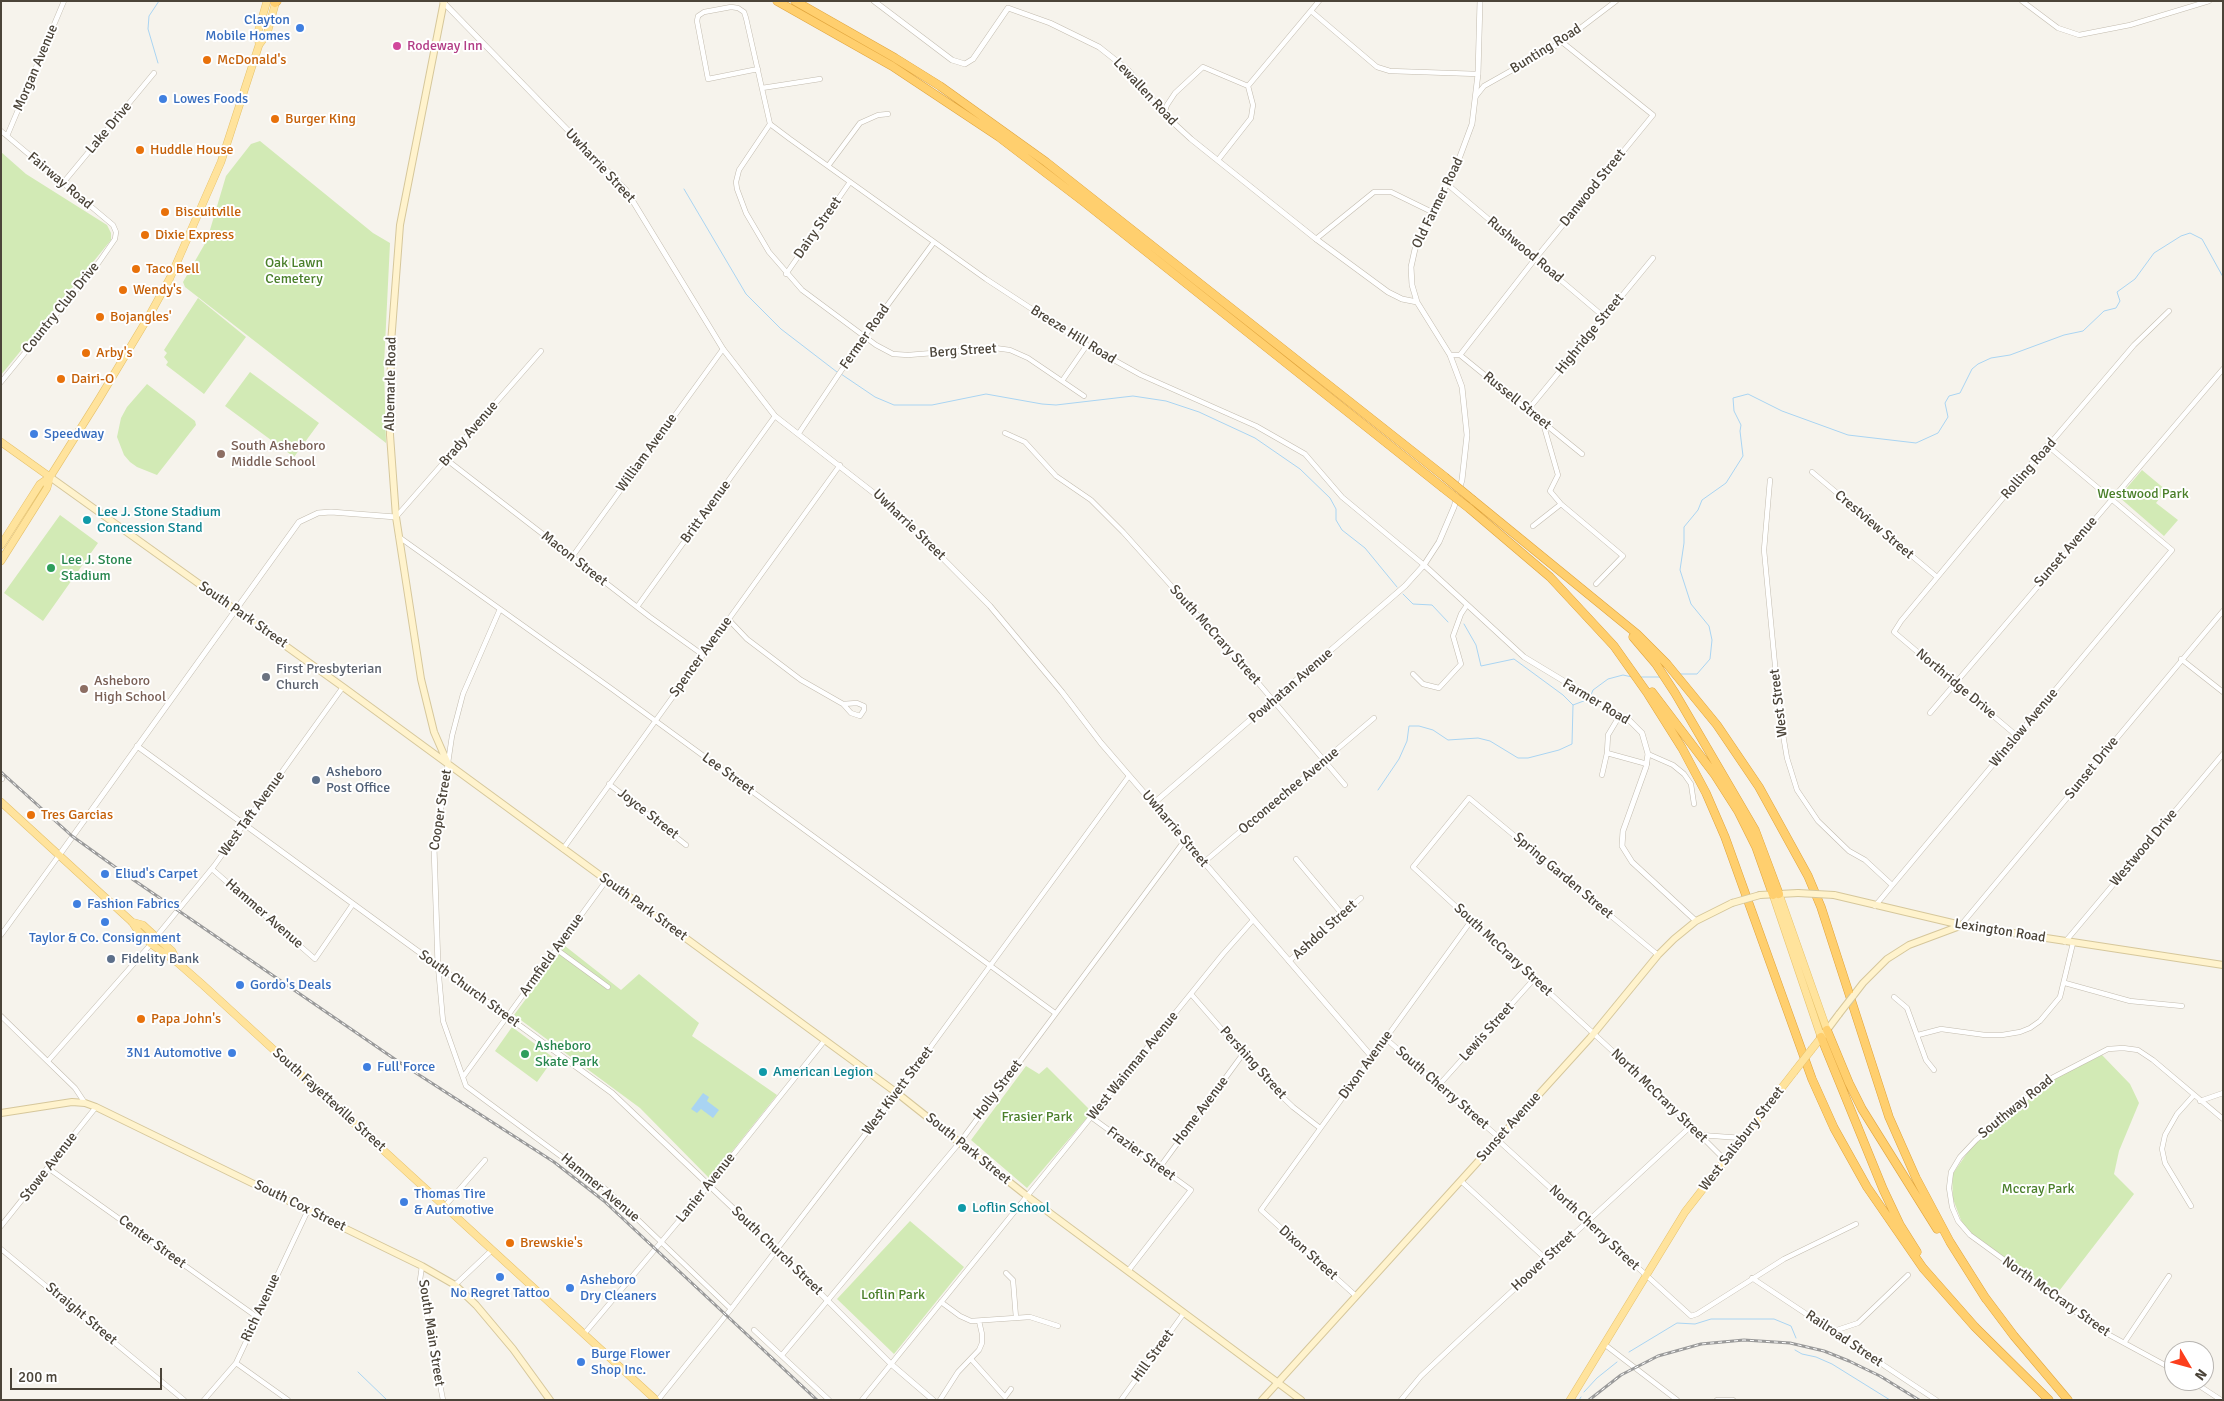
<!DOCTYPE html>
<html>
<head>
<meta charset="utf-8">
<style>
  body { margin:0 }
  #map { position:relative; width:2224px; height:1401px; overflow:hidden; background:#f6f3ec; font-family:Signika,sans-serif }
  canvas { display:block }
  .frame { position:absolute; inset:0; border:2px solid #4b4439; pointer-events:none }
  .north { position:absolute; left:2164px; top:1341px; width:50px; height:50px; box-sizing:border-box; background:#fff; border:1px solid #b7b4b0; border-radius:50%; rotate:127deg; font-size:14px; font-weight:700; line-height:20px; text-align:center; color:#4b4439 }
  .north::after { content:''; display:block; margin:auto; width:18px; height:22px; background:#fc3f1d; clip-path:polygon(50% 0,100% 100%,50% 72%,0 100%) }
  .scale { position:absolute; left:10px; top:1368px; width:152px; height:22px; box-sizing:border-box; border:2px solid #4b4439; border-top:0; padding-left:6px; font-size:15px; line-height:18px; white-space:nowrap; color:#4b4439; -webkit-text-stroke:4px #fff; paint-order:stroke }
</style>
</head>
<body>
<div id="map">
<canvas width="2224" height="1401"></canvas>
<div class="frame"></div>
<div class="north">N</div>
<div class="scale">200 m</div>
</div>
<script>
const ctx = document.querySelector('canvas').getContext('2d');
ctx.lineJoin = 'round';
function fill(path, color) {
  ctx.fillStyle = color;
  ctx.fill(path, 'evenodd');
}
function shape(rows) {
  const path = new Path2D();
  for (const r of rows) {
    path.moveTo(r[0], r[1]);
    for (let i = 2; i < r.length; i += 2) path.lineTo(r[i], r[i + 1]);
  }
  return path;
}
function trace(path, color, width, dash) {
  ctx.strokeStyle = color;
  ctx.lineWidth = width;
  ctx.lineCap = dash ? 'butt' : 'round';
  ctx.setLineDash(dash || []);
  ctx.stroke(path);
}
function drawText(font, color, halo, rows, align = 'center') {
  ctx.font = font + ' Signika,sans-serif';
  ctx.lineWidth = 4;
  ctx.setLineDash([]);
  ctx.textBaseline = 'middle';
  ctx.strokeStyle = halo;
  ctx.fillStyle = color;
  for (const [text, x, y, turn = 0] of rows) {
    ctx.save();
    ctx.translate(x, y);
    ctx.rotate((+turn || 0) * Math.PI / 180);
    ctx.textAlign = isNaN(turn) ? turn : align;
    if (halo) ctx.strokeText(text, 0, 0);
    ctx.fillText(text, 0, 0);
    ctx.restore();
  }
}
fill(shape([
  [260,141,373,233,390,243,384,365,386,443,185,287,183,282,207,240,226,176,251,144],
  [1,152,26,174,107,225,111,233,111,240,1,375],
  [198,298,246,337,204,394,166,365,168,362,164,357,167,353,164,350],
  [250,372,319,423,294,457,225,406],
  [147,384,195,421,196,425,157,475,137,467,130,462,124,455,117,437,121,418,127,407],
  [2142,470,2166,490,2156,503,2178,520,2164,536,2119,497],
  [60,515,98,543,43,621,4,593],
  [565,946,621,990,639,974,699,1023,692,1036,777,1095,710,1179,640,1108,514,1015],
  [512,1027,554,1058,537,1082,495,1051],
  [2102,1055,2130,1084,2139,1103,2119,1151,2114,1174,2134,1194,2056,1295,1964,1228,1953,1199,1952,1175,1974,1143,2048,1081],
  [1026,1066,1039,1074,1047,1067,1092,1112,1027,1188,971,1140],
  [910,1221,964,1267,894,1354,837,1299]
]), '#d2eab5');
fill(shape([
  [703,1093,709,1097,707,1101,719,1110,713,1118,701,1109,697,1113,691,1109]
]), '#a9d4f2');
trace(shape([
  [158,63,148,29,149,16,159,1],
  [684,189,746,294,781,329,837,372],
  [841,374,875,397,894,405,932,405,986,394,1042,404,1056,405,1133,396,1166,401,1199,412,1255,438,1300,469,1330,498,1336,509,1336,520,1342,530,1365,548,1397,587],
  [1403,594,1413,604,1432,605,1448,622],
  [1464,624,1476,645,1481,666,1514,659,1563,695,1573,705],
  [1680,674,1697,674,1710,659,1712,640,1709,626,1691,604,1680,570,1684,543,1684,527,1698,510,1702,500,1726,483,1743,456,1740,431,1741,425,1734,411,1733,398,1748,394,1782,411,1848,435,1916,443,1938,433,1948,417,1945,403,1949,396,1960,393,1972,369,1978,364,1991,358,2010,355,2064,335,2083,331,2104,311,2116,308,2120,301,2117,292,2135,279,2154,253,2181,236,2190,233,2202,239,2223,277],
  [1640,677,1661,677],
  [1591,695,1593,690,1608,679,1623,675,1632,677],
  [1378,790,1399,759,1407,741,1409,726,1419,726,1433,730,1448,740,1478,738,1490,741,1518,758,1528,758,1559,750,1572,744,1573,705,1589,699],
  [1795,1350,1802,1354,1816,1357,1832,1364,1890,1400],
  [1629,1352,1677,1323,1695,1324,1711,1319,1774,1319,1791,1326,1796,1338],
  [358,1372,387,1400],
  [1584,1392,1597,1378,1617,1362],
  [1579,1400,1581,1397]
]), '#a9d4f2', 1);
const minor = shape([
  [2022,1,2058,28,2079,35,2130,25,2209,1],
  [1311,11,1377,67,1390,71,1478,74],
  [758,69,708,79,697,21,698,16,704,12,731,7,738,8,744,12,746,18,770,124,790,139,986,279,1087,345,1141,375,1256,426,1305,454,1342,497,1424,565],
  [762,88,820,79],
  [1476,96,1484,86,1562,42,1616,1],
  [1164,113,1167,105,1175,93,1203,67,1248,86],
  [770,124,739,170,736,182,737,189,746,213,769,252,802,290,876,345,893,354,908,355,995,348,1010,350,1028,358,1084,396],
  [1,131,113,225,116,232,115,239,99,262,1,382],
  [7,136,64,1],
  [1218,160,1251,118,1253,105,1248,86,1319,1],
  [828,166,860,123,878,115,888,114],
  [63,183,154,73],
  [1447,184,1603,316],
  [1316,239,1374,192,1391,192,1432,212],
  [786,274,850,182],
  [1450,355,1460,355,1582,454],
  [1460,355,1535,259,1653,115,1562,42],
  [1062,381,1087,345],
  [1527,411,1653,258],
  [1543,423,1558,475,1550,491,1561,504,1623,556,1596,584],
  [799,433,864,337,934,242],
  [1005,433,1025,442,1056,476,1091,500,1123,532,1254,678,1345,785],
  [447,460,650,617,703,655],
  [1812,472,1937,577],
  [1770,480,1764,550,1780,717,1787,758,1797,790,1818,821,1849,851,1865,860,1892,885],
  [396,517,541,351],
  [1533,526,1561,504],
  [399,537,612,689,1055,1013],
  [572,557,723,349],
  [637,607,775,416],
  [729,620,747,639,801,680,843,704,851,713,860,716,864,710,864,706,857,703,843,704],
  [2181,659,2223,692],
  [1413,674,1423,684,1439,688,1461,664,1453,636,1461,614,1467,605],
  [1930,713,2223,369],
  [2017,736,1894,632,1901,621,2046,446,2048,446,2134,345,2169,311],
  [1607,753,1647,764],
  [1648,754,1673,765,1684,774,1691,784,1694,804],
  [448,763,452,736,463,694,500,609],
  [1602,775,1607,753,1608,735,1620,715],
  [1,779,2,779],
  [609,784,686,845],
  [563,849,840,465],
  [1296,859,1342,914],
  [1203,863,1374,718],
  [212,869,315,959,353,904],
  [1875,906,2172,550,2048,446],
  [1961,925,2223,611],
  [1,935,60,854],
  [156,937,214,866,343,687],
  [2065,942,2223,754],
  [556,949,608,987],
  [1658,955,1469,798,1413,867,1657,1092,1725,1160],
  [1289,961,1361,898],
  [438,966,443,1021,466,1086,608,1191,731,1309],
  [2065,983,2130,1001,2182,1006],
  [1191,994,1272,1087,1293,1107,1320,1128],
  [1894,997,1907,1008,1926,1060,1934,1070],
  [1,1016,75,1088,85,1103],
  [1918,1035,1941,1029,1985,1035,2002,1035,2020,1032,2030,1028,2040,1021,2060,997,2073,943],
  [1385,1038,1496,1135,1501,1143,1691,1316,1697,1314,1784,1259,1856,1224],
  [48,1061,151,944],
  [463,1077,606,881],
  [1439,1085,1534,979],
  [2200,1101,2223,1093],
  [1091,1117,1191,1190,1128,1271],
  [1700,1135,1742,1138],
  [1160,1167,1243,1054],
  [48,1168,257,1317],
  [1461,1181,1546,1259],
  [445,1206,485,1160],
  [2191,1206,2165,1163,2162,1149,2165,1135,2177,1114,2194,1095],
  [1,1226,96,1107],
  [1,1249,184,1400],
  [422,1266,420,1280,443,1400],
  [1006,1273,1013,1280,1016,1318],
  [1752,1278,1936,1400],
  [455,1285,492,1250],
  [1356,1296,1261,1210,1471,921],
  [941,1302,960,1316,971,1321,1030,1317,1058,1326],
  [754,1330,829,1400],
  [1831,1332,1858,1323,1908,1275],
  [584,1334,709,1185,825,1040],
  [2124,1343,2169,1276],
  [1604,1344,1677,1400],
  [782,1355,960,1142,1185,840],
  [971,1359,1005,1397,1011,1389],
  [236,1363,288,1400],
  [2174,1370,2102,1331,1970,1235,1958,1221,1952,1207,1949,1188,1951,1172,1960,1157,1976,1140,2048,1080,2108,1049,2123,1048,2138,1050,2153,1060,2223,1119],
  [2192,1381,2221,1400],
  [204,1400,236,1363,308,1210],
  [658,1400,731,1309,897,1093,1129,776],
  [862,1400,1223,954,1253,920],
  [940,1400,958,1372,979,1350,982,1343,982,1334,979,1321],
  [1121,1400,1184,1313],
  [1401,1400,1421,1376,1458,1341,1691,1126],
  [1717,1400,1733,1400]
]);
const tertiary = shape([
  [874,1,952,60,965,64,973,59,1008,8,1050,23,1099,47,1128,70,1166,116,1191,139,1316,239,1388,292,1402,299,1417,302],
  [443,2,626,190,723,349,775,416,893,508,990,606,1062,692,1101,743,1372,1057],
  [1424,565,1524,657,1630,721,1642,733,1648,754,1646,767,1623,831,1622,846,1632,862,1696,921],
  [137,746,612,1093,777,1250,891,1364,933,1400],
  [1154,803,1405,586,1424,565,1439,542,1454,507,1462,480,1467,435,1462,387,1450,355,1417,302,1412,285,1411,267,1415,249,1459,159,1472,124,1478,74,1480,1],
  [60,854,299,522,318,513,331,512,396,517],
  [438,966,434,847,448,765]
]);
const secondary = shape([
  [444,1,400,225,391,343,390,435,396,517,421,679,434,732,448,764],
  [50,477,343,687,897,1093,1027,1196,1301,1400],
  [1760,895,1798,893],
  [1834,895,1961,925,2223,965],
  [1853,996,1863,983,1887,959,1909,945,1960,926],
  [1827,1030,1839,1014],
  [1,1113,72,1102,85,1103,96,1107,422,1266,455,1285,476,1305,513,1349,550,1400],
  [1262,1400,1590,1038,1658,955,1674,939,1696,921,1732,903]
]);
const primary = shape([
  [259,45,258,32,267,1],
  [1,442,50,477],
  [1,545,40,484,50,477,99,399,149,316,170,278,221,162,259,45,267,34,276,1],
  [1,561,47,488,50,477],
  [1,802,132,922,138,931,151,944,178,963,203,985,656,1400],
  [1779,894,1827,1030,1812,1049],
  [1773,895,1821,1037],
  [132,922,143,925,156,937,172,951,178,963],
  [1570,1400,1685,1212,1794,1072]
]);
const motorway = shape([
  [777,1,892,66,999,137,1084,202,1442,487],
  [795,1,895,58,940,86,1046,162,1445,477],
  [275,3,277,1],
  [1473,500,1637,634,1667,664,1717,725,1759,787,1808,876,1821,907,1889,1117,1916,1178,1950,1242,1986,1299],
  [1470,509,1550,577,1614,646,1648,694,1682,748,1706,793,1725,837,1812,1079,1834,1128,1867,1187,1923,1268,1975,1327,2049,1400],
  [1633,637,1656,664,1675,693,1755,830,1779,894],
  [1652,692,1715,775,1738,811,1756,847,1773,895],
  [1827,1030,1849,1083,1862,1109,1937,1229],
  [1821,1037,1883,1189,1900,1225,1917,1252],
  [1984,1296,2014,1336,2068,1400]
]);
trace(minor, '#c2bbae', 5.5);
trace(tertiary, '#c2bbae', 6);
trace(secondary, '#d6c79b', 8);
trace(primary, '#e6c16a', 8);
trace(motorway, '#e0a43c', 9);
trace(minor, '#fff', 4.5);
trace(tertiary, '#fff', 5);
trace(secondary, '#fff3cd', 6);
trace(primary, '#ffe39c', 7);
trace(motorway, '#ffcf6e', 8);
const rail = shape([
  [1,772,72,836,122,872,399,1062,554,1162,604,1201,817,1400],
  [1589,1400,1621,1375,1658,1356,1701,1344,1744,1340,1790,1343,1824,1351,1849,1361,1880,1376,1919,1400]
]);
trace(rail, '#9a9a9a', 3);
trace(rail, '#fff', 1, [4]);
const secondaryBridge = shape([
  [1798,893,1834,895],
  [1732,903,1760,895],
  [1839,1014,1853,996]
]);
const primaryBridge = shape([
  [1794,1072,1812,1049]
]);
const motorwayBridge = shape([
  [1445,477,1473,500],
  [1442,487,1470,509]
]);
trace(secondaryBridge, '#d6c79b', 8, []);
trace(primaryBridge, '#e6c16a', 8, []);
trace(motorwayBridge, '#e0a43c', 9, []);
trace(secondaryBridge, '#fff3cd', 6);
trace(primaryBridge, '#ffe39c', 7);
trace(motorwayBridge, '#ffcf6e', 8);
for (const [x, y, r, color] of [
  [300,28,5,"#3f7fe0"],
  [397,46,5,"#d1479c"],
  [207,60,5,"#e8710a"],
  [163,99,5,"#3f7fe0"],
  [275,119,5,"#e8710a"],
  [140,150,5,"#e8710a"],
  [165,212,5,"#e8710a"],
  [145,235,5,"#e8710a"],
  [136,269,5,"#e8710a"],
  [123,290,5,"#e8710a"],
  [100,317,5,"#e8710a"],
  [86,353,5,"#e8710a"],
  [61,379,5,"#e8710a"],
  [34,434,5,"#3f7fe0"],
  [221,454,5,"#8d6e63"],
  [87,520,5,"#0f9aa8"],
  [51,568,5,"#2e9e5b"],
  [266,677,5,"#6b7280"],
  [84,689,5,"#8d6e63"],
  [316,780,5,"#5c6f8a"],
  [31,815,5,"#e8710a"],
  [105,874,5,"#3f7fe0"],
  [77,904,5,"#3f7fe0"],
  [105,922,5,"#3f7fe0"],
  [111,959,5,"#5c6f8a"],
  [240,985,5,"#3f7fe0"],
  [141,1019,5,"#e8710a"],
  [232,1053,5,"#3f7fe0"],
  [525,1054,5,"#2e9e5b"],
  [367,1067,5,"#3f7fe0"],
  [763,1072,5,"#0f9aa8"],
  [404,1202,5,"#3f7fe0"],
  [962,1208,5,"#0f9aa8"],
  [510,1243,5,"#e8710a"],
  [500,1277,5,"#3f7fe0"],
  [570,1288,5,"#3f7fe0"],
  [581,1362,5,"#3f7fe0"]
]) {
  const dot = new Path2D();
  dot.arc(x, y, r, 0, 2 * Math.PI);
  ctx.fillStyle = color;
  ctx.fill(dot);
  trace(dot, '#fff', 2);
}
drawText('14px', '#366cbe', '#fff', [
  ["Clayton",290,20,"right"],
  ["Mobile Homes",290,36,"right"],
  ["Lowes Foods",173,99],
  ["Speedway",44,434],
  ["Eliud's Carpet",115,874],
  ["Fashion Fabrics",87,904],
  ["Taylor & Co. Consignment",105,938,"center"],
  ["Gordo's Deals",250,985],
  ["3N1 Automotive",222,1053,"right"],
  ["Full Force",377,1067],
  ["Thomas Tire",414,1194],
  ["& Automotive",414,1210],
  ["Asheboro",580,1280],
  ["Dry Cleaners",580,1296],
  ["No Regret Tattoo",500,1293,"center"],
  ["Burge Flower",591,1354],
  ["Shop Inc.",591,1370]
], 'left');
drawText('14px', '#b23c85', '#fff', [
  ["Rodeway Inn",407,46]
], 'left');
drawText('14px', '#4b4439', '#fff', [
  ["Bunting Road",1546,49,-32],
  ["Morgan Avenue",36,68,-67],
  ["Lewallen Road",1145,92,47],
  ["Lake Drive",109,128,-50],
  ["Uwharrie Street",600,166,47],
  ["Fairway Road",60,181,40],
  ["Danwood Street",1593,188,-51],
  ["Old Farmer Road",1438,203,-64],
  ["Dairy Street",818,228,-55],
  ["Rushwood Road",1525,250,40],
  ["Country Club Drive",61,308,-51],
  ["Highridge Street",1590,334,-51],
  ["Breeze Hill Road",1073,335,32],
  ["Fermer Road",865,337,-55],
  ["Berg Street",963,351,-4],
  ["Albemarle Road",391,384,-89],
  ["Russell Street",1517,401,39],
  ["Brady Avenue",469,434,-49],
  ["William Avenue",647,453,-54],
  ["Rolling Road",2029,469,-49],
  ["Britt Avenue",706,512,-54],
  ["Uwharrie Street",909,525,44],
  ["Crestview Street",1874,525,40],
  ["Sunset Avenue",2066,552,-49],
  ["Macon Street",574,559,38],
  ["South Park Street",243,615,35],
  ["South McCrary Street",1215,635,48],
  ["Spencer Avenue",701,657,-54],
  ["Northridge Drive",1956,684,40],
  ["Powhatan Avenue",1291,686,-41],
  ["Farmer Road",1596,702,31],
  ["West Street",1779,703,-97],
  ["Winslow Avenue",2024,728,-50],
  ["Sunset Drive",2092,768,-51],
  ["Lee Street",728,774,36],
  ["Occoneechee Avenue",1289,791,-40],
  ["Cooper Street",441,810,-81],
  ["West Taft Avenue",252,814,-54],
  ["Joyce Street",648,814,38],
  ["Uwharrie Street",1175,829,50],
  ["Westwood Drive",2144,848,-50],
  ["Spring Garden Street",1563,876,40],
  ["South Park Street",643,907,36],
  ["Hammer Avenue",264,914,41],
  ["Ashdol Street",1325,930,-42],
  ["Lexington Road",2000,931,9],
  ["South McCrary Street",1503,950,43],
  ["Armfield Avenue",552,955,-54],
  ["South Church Street",469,989,36],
  ["Lewis Street",1487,1032,-48],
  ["Pershing Street",1253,1063,48],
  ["Dixon Avenue",1366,1065,-54],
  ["West Wainman Avenue",1133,1066,-51],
  ["South Cherry Street",1442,1088,41],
  ["Holly Street",998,1090,-53],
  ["West Kivett Street",898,1091,-53],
  ["North McCrary Street",1659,1096,44],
  ["South Fayetteville Street",329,1100,42],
  ["Southway Road",2016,1107,-39],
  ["Home Avenue",1201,1111,-53],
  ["Sunset Avenue",1509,1127,-48],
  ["West Salisbury Street",1742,1139,-52],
  ["South Park Street",968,1149,39],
  ["Frazier Street",1141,1154,36],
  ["Stowe Avenue",49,1167,-52],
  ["Hammer Avenue",600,1188,40],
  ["Lanier Avenue",706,1188,-51],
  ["South Cox Street",300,1206,26],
  ["North Cherry Street",1594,1228,43],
  ["Center Street",152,1242,36],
  ["South Church Street",777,1251,44],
  ["Dixon Street",1308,1253,42],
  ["Hoover Street",1544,1261,-43],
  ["North McCrary Street",2056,1297,35],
  ["Rich Avenue",261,1308,-65],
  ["Straight Street",81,1314,40],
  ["South Main Street",431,1333,81],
  ["Railroad Street",1844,1339,34],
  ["Hill Street",1153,1356,-54]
]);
drawText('14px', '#c56008', '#fff', [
  ["McDonald's",217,60],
  ["Burger King",285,119],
  ["Huddle House",150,150],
  ["Biscuitville",175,212],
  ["Dixie Express",155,235],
  ["Taco Bell",146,269],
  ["Wendy's",133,290],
  ["Bojangles'",110,317],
  ["Arby's",96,353],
  ["Dairi-O",71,379],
  ["Tres Garcias",41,815],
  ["Papa John's",151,1019],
  ["Brewskie's",520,1243]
], 'left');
drawText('14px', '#4a7f2a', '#fff', [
  ["Oak Lawn",294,263],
  ["Cemetery",294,279],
  ["Westwood Park",2143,494],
  ["Frasier Park",1037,1117],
  ["Mccray Park",2038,1189],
  ["Loflin Park",893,1295]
]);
drawText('14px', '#785e54', '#fff', [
  ["South Asheboro",231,446],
  ["Middle School",231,462],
  ["Asheboro",94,681],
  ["High School",94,697]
], 'left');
drawText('14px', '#0d838f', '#fff', [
  ["Lee J. Stone Stadium",97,512],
  ["Concession Stand",97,528],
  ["American Legion",773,1072],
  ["Loflin School",972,1208]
], 'left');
drawText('14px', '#27864d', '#fff', [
  ["Lee J. Stone",61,560],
  ["Stadium",61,576],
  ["Asheboro",535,1046],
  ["Skate Park",535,1062]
], 'left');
drawText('14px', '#5b616d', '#fff', [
  ["First Presbyterian",276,669],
  ["Church",276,685]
], 'left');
drawText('14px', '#4e5e75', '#fff', [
  ["Asheboro",326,772],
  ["Post Office",326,788],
  ["Fidelity Bank",121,959]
], 'left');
</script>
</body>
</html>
